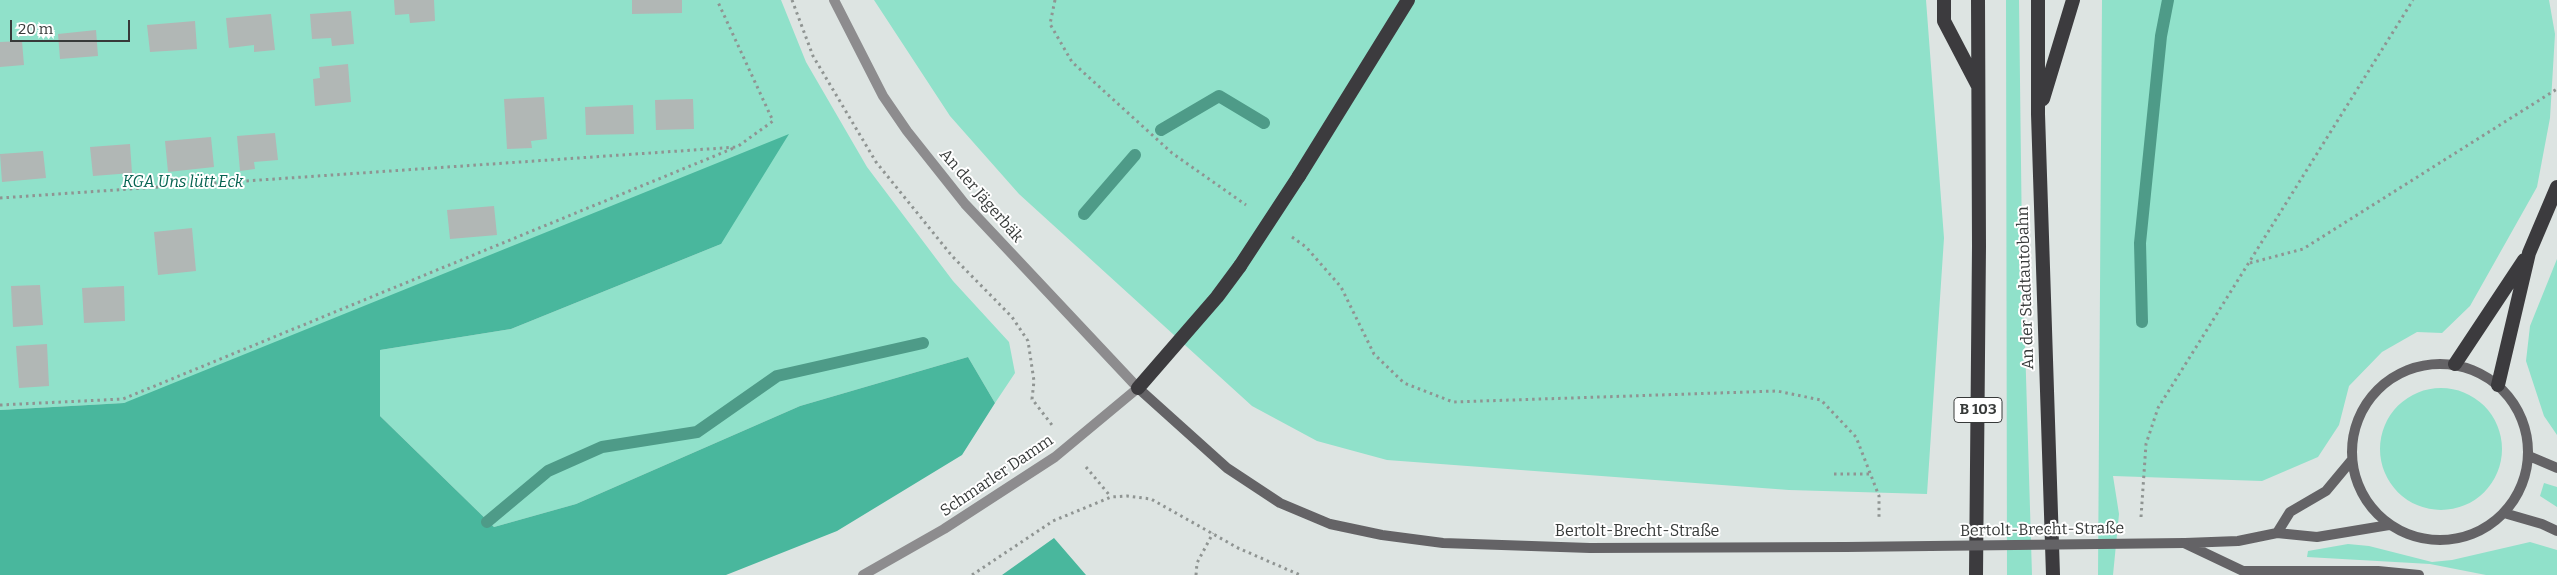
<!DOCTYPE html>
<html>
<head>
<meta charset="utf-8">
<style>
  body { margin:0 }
  #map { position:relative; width:2557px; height:575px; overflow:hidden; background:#dde4e2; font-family:Bitter,serif }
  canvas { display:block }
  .scale { position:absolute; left:10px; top:20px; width:120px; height:22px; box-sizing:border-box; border:2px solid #373a39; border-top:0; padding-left:6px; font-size:15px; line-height:18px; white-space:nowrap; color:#373a39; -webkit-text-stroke:4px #fff; paint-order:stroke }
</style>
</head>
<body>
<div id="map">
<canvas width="2557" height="575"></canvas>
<div class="scale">20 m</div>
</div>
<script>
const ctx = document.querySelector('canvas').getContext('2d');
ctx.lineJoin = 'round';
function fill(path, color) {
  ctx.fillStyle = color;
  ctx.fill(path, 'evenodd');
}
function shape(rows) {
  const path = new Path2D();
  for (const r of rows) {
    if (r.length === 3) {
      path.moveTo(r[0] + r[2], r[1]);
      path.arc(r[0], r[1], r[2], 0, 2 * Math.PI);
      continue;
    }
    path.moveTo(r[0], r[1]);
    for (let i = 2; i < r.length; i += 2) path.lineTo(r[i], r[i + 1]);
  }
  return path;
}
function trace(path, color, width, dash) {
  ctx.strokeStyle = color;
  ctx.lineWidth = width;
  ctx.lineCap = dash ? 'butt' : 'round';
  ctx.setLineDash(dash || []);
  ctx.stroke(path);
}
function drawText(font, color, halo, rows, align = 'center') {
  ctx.font = font + ' Bitter,serif';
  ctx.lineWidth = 4;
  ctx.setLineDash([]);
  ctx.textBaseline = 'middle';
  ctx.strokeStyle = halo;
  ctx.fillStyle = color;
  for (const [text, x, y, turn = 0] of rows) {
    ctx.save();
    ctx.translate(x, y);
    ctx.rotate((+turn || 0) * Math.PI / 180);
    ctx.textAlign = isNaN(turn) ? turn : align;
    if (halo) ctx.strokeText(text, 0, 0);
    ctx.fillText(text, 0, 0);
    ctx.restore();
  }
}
fill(shape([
  [0,0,781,0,806,62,867,167,953,281,1009,342,1015,373,995,403,968,357,800,406,576,504,494,527,380,416,380,350,511,329,721,244,124,403,0,410],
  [874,0,1926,0,1944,238,1927,494,1789,490,1387,460,1317,441,1252,406,1019,194,950,116],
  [2006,0,2019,0,2022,244,2032,575,2007,575],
  [2102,0,2549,0,2555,34,2550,118,2537,187,2470,306,2442,333,2417,332,2382,352,2349,386,2339,425,2318,457,2262,481,2113,476,2119,514,2113,575,2098,575],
  [2557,259,2557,435,2544,416,2526,361,2530,326],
  [2441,449,61],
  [2544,483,2557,487,2557,507,2540,496],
  [2530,542,2557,550,2557,575,2486,575,2430,564,2307,557,2308,551,2348,544,2369,546,2432,562,2452,560]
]), '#90e1ca');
fill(shape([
  [789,134,721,244,511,329,380,350,380,416,494,527,576,504,800,406,968,357,995,403,962,455,837,531,726,575,0,575,0,410,124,403],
  [1054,538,1086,575,1002,575]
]), '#49b79d');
trace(shape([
  [1161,130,1219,96,1264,123],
  [1084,214,1135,155],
  [2142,322,2140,243,2161,36,2168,0],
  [487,522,548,471,602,447,697,432,777,376,923,343]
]), '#4e9b88', 12);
fill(shape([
  [394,0,434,0,435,21,410,23,409,14,395,15],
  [632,0,682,0,682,13,632,14],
  [351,11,354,44,332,46,331,38,312,39,310,14],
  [271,14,275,50,254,52,254,45,229,48,226,18],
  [195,21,197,49,150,52,147,25],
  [96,30,98,56,60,59,58,34],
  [22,41,24,65,0,67,0,42],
  [348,64,351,102,315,106,313,79,320,78,319,67],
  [544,97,547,139,531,141,532,148,507,149,504,99],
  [693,99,694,129,656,130,655,100],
  [633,105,634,134,586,135,585,107],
  [275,133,278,160,254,162,255,169,240,171,237,136],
  [211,137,214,167,168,172,165,141],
  [130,144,132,173,93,176,90,147],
  [43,151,46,178,2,182,0,154],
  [494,206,497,235,450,239,447,210],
  [192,228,196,271,158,275,154,232],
  [40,285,43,325,13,327,11,286],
  [124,286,125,321,84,323,82,288],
  [47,344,49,386,19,388,16,346]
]), '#b1b7b5');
trace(shape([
  [792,0,813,56,876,162,952,256,1012,317,1028,341,1034,381,1032,399,1052,425],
  [1055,0,1050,24,1072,62,1172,153,1246,205],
  [0,198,737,147,773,121,717,0],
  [1292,237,1306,247,1341,287,1374,354,1404,383,1453,402,1777,391,1821,400,1856,437,1879,496,1879,520],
  [2250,263,2303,249,2557,89],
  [0,405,123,399,734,148],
  [1086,467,1111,497],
  [1834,474,1870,474],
  [2141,517,2146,444,2158,408,2413,0],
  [972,575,1053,521,1111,497,1127,496,1151,499,1238,548,1300,575],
  [1196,575,1197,563,1213,533]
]), '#8f9492', 3, [2.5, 4]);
trace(shape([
  [834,0,883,96,907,131,965,204,1138,388,1055,457,944,529,863,575]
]), '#8d8c8e', 10);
trace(shape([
  [2440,452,88],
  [1138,388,1227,468,1280,503,1330,524,1382,535,1443,543,1590,548,1846,547],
  [2529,456,2557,468],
  [2504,513,2542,524,2557,531],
  [2277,533,2290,512,2326,491,2351,461],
  [2184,543,2243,571,2378,571,2419,575],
  [2185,543,2238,541,2277,533,2317,537,2389,525]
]), '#646366', 10);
trace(shape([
  [1944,0,1944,21,1978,86],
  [2038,0,2038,114,2053,575],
  [2043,99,2073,0],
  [1299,176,1408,0],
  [2455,364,2524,260],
  [2498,385,2529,253,2557,187],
  [1138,388,1217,297,1240,266],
  [1976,575,1979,246,1978,0]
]), '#3c3b3e', 14);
trace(shape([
  [1846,547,2184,543]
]), '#646366', 10);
trace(shape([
  [1240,266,1299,176]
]), '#3c3b3e', 14);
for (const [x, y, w] of [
  [1978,410,48]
]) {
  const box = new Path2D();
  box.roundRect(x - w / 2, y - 12.5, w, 25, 4);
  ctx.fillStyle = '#fff';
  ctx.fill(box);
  trace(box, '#373a39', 1);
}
drawText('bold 15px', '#373a39', null, [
  ["B 103",1978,410]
]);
drawText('italic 16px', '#066351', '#fff', [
  ["KGA Uns lütt Eck",183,183]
]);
drawText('16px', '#373a39', '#fff', [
  ["An der Jägerbäk",981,196,49],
  ["An der Stadtautobahn",2026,288,-92],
  ["Schmarler Damm",997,476,-34],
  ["Bertolt-Brecht-Straße",2042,530,-1],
  ["Bertolt-Brecht-Straße",1637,532]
]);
</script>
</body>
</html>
